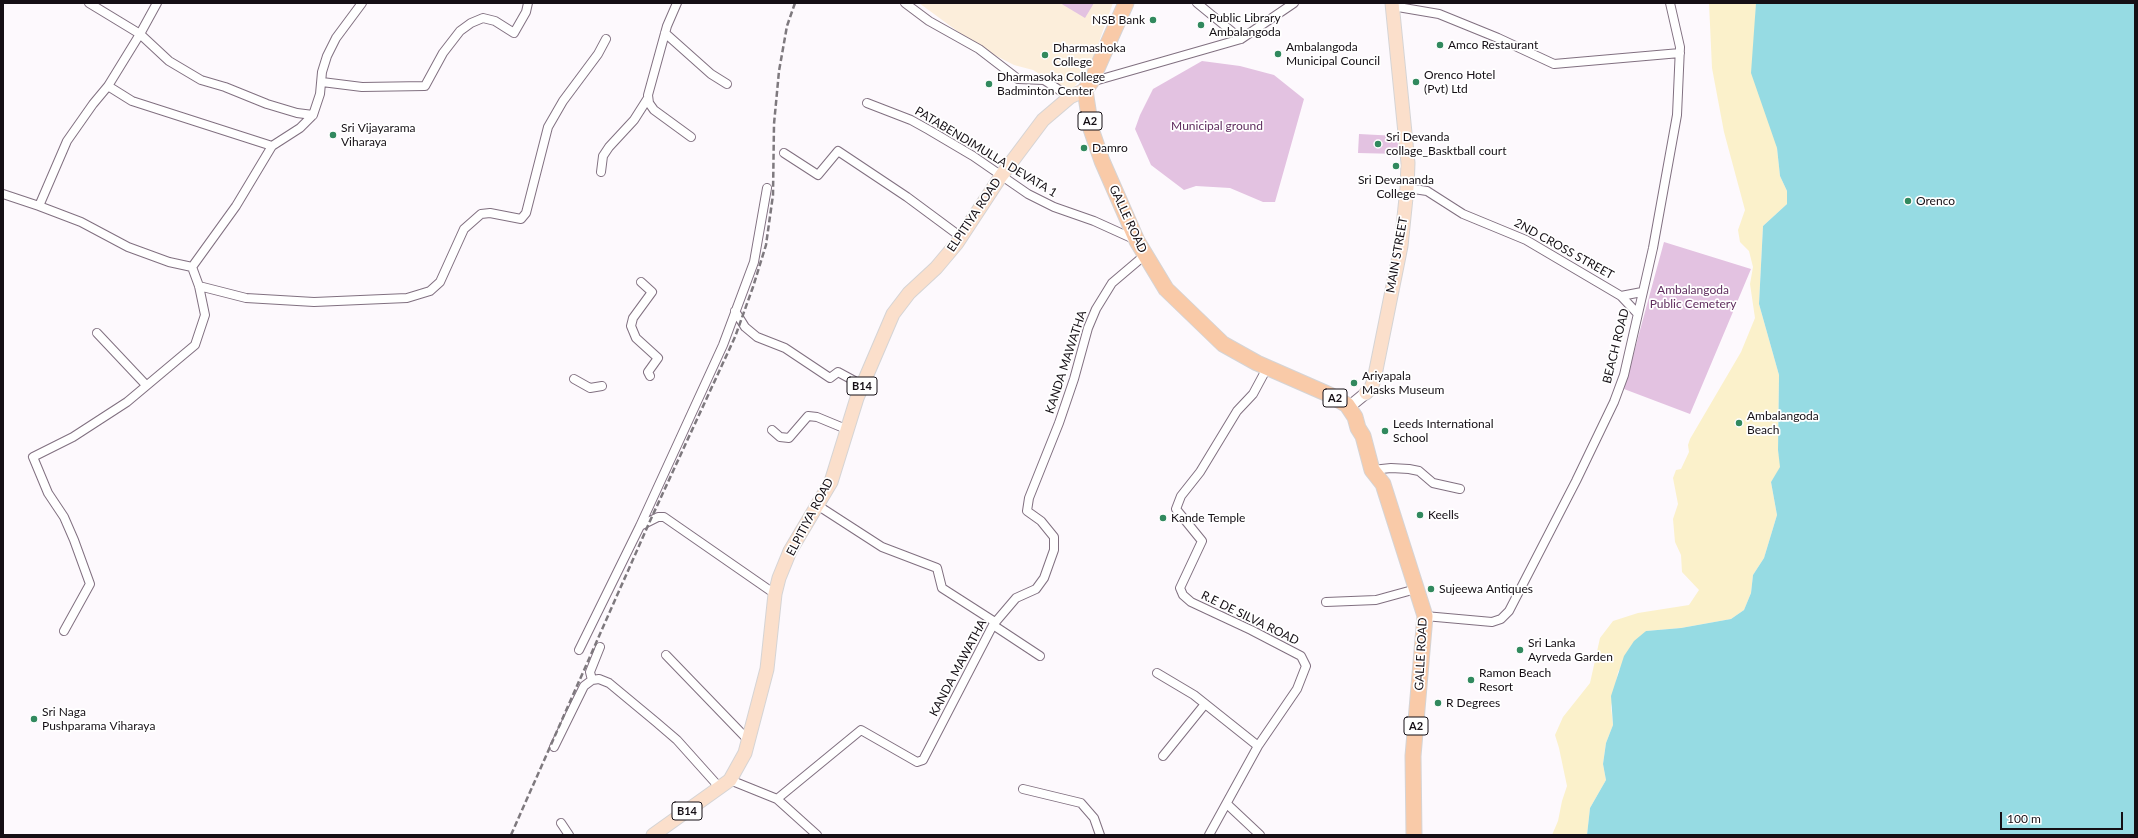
<!DOCTYPE html>
<html>
<head>
<meta charset="utf-8">
<style>
  body { margin:0 }
  #map { position:relative; width:2138px; height:838px; overflow:hidden; background:#fdf9fd; font-family:Lato,sans-serif }
  canvas { display:block }
  .frame { position:absolute; inset:0; border:4px solid #150f15; pointer-events:none }
  .scale { position:absolute; left:2000px; top:812px; width:123px; height:18px; box-sizing:border-box; border:2px solid #150f15; border-top:0; padding-left:5px; font-size:12px; line-height:14px; white-space:nowrap; color:#150f15; -webkit-text-stroke:3px #fff; paint-order:stroke }
</style>
</head>
<body>
<div id="map">
<canvas width="2138" height="838"></canvas>
<div class="frame"></div>
<div class="scale">100 m</div>
</div>
<script>
const ctx = document.querySelector('canvas').getContext('2d');
ctx.lineJoin = 'round';
function fill(path, color) {
  ctx.fillStyle = color;
  ctx.fill(path, 'evenodd');
}
function shape(rows) {
  const path = new Path2D();
  for (const r of rows) {
    path.moveTo(r[0], r[1]);
    for (let i = 2; i < r.length; i += 2) path.lineTo(r[i], r[i + 1]);
  }
  return path;
}
function trace(path, color, width, dash) {
  ctx.strokeStyle = color;
  ctx.lineWidth = width;
  ctx.lineCap = dash ? 'butt' : 'round';
  ctx.setLineDash(dash || []);
  ctx.stroke(path);
}
function drawText(font, color, halo, rows, align = 'center') {
  ctx.font = font + ' Lato,sans-serif';
  ctx.lineWidth = 3.5;
  ctx.setLineDash([]);
  ctx.textBaseline = 'middle';
  ctx.strokeStyle = halo;
  ctx.fillStyle = color;
  for (const [text, x, y, turn = 0] of rows) {
    ctx.save();
    ctx.translate(x, y);
    ctx.rotate((+turn || 0) * Math.PI / 180);
    ctx.textAlign = isNaN(turn) ? turn : align;
    if (halo) ctx.strokeText(text, 0, 0);
    ctx.fillText(text, 0, 0);
    ctx.restore();
  }
}
fill(shape([
  [919,3,1113,3,1091,64,1070,93,1033,70,1014,65,979,47]
]), '#fceedb');
fill(shape([
  [1060,3,1094,3,1085,18],
  [1202,61,1240,66,1274,75,1304,99,1275,202,1263,202,1230,188,1196,186,1184,190,1151,165,1135,129,1140,115,1153,89],
  [1359,134,1397,136,1399,154,1358,153],
  [1664,242,1751,269,1690,414,1624,389]
]), '#e3c2e1');
fill(shape([
  [1709,3,1756,3,1755,32,1777,148,1780,176,1787,191,1787,204,1763,226,1759,304,1779,375,1778,450,1781,467,1771,482,1777,515,1764,558,1753,575,1751,593,1744,610,1731,619,1681,628,1646,631,1618,672,1611,707,1613,725,1606,743,1603,764,1606,780,1590,808,1587,835,1552,835,1558,821,1562,801,1567,786,1559,748,1555,735,1563,717,1590,683,1600,638,1613,621,1638,613,1689,605,1699,590,1682,572,1681,555,1675,542,1673,519,1678,504,1673,478,1676,470,1681,469,1689,452,1688,445,1690,439,1741,352,1755,318,1750,284,1753,267,1749,251,1740,242,1738,230,1745,210,1724,132,1712,68]
]), '#fbf1cb');
fill(shape([
  [1756,3,2135,3,2135,835,1587,835,1590,808,1606,780,1603,764,1606,743,1613,725,1611,696,1624,656,1634,641,1646,631,1681,628,1731,619,1744,610,1751,593,1753,575,1764,558,1777,515,1771,482,1780,467,1778,450,1779,375,1759,304,1763,226,1787,204,1787,191,1780,176,1777,148,1751,73]
]), '#96dbe3');
const street = shape([
  [89,3,140,34,157,3],
  [677,3,667,26,648,95,649,103,654,110,691,137],
  [905,3,929,21,979,49,1018,79,1044,80,1070,97],
  [1197,3,1241,39],
  [1392,6,1439,14,1498,38,1554,64,1680,53],
  [665,33,711,74,727,84],
  [322,82,362,87,425,86,443,53,460,31,471,23,483,18,495,21,514,33,526,12,528,3],
  [1091,82,1241,39,1294,3],
  [108,86,132,101,272,146],
  [867,103,911,120,929,130,973,156,1028,194,1054,207,1094,221,1136,240],
  [313,115,297,113,267,104,225,87,201,80,169,61,140,34,108,86,93,104,67,141,39,206,81,222,128,247,169,262,192,267,236,206,272,146,300,128,313,115,320,94,322,72,327,56,336,38,362,3],
  [784,153,818,175,838,151,907,197,961,237],
  [601,172,603,156,609,147,634,120,648,98],
  [1407,188,1427,191,1463,214,1526,240,1621,296,1637,313],
  [3,194,39,206],
  [641,282,652,292,633,318,631,326,636,338,658,358,648,372,650,376],
  [199,286,246,298,314,302,407,298,430,291,440,282,464,229,481,214,490,213,521,219,526,213,548,127,563,101,598,54,606,39],
  [1621,296,1642,292],
  [735,311,745,327,757,337,785,348,830,378,838,372,862,385],
  [97,333,146,385],
  [574,379,590,388,602,386],
  [772,430,780,437,789,438,808,416,817,417,846,429],
  [1372,470,1391,468,1409,469,1419,471,1433,483,1460,489],
  [817,505,882,547,937,568,942,588,995,622],
  [640,526,658,517,664,517,775,594],
  [1326,602,1376,600,1416,589],
  [1425,616,1492,622,1501,619,1509,611,1576,481,1614,402,1624,375,1653,248,1677,115,1680,47,1670,3],
  [993,625,1040,656],
  [64,631,90,584,74,540,64,517,48,493,33,457,73,437,127,402,195,345,205,315,199,286,192,267],
  [579,650,640,526,723,345,754,262,767,188],
  [666,655,749,741],
  [1157,673,1194,695,1258,746],
  [592,680,590,672,600,647],
  [554,747,584,686,592,680,599,679,609,683,656,722,677,740,720,788],
  [1163,756,1205,704],
  [730,780,777,799,817,835],
  [1023,789,1081,803,1094,818,1100,835],
  [777,799,861,730,917,762,923,760,993,625,1016,598,1036,589,1044,578,1054,550,1054,537,1041,521,1027,511,1029,498,1059,423,1074,379,1088,328,1096,309,1112,283,1145,255],
  [1227,804,1260,835],
  [561,823,569,835],
  [1209,835,1258,746,1297,689,1306,666,1301,656,1251,630,1191,602,1183,595,1180,588,1202,541,1176,509,1181,496,1200,472,1237,411,1253,394,1267,368]
]);
const secondary = shape([
  [1355,402,1366,393]
]);
const primary = shape([
  [1366,393,1371,388,1374,380,1401,246,1407,188,1408,163,1392,3],
  [653,835,730,780,745,753,767,669,775,594,779,578,790,551,831,482,857,398,893,314,909,293,936,268,957,243,1001,176,1043,120,1070,97,1085,90]
]);
const highway = shape([
  [1126,3,1091,82,1085,90,1091,129,1102,161,1137,241,1166,289,1223,344,1257,363,1330,395,1347,405,1355,417,1358,428,1363,436,1372,470,1383,484,1425,616,1413,756,1414,835]
]);
trace(street, '#817080', 10);
trace(secondary, '#817080', 13);
trace(primary, '#d5d4d5', 15);
trace(highway, '#d5d4d5', 17);
trace(street, '#fff', 8);
trace(secondary, '#fff', 11);
trace(primary, '#fbdfcb', 13);
trace(highway, '#f9caa8', 15);
trace(shape([
  [511,835,650,521,735,337,753,287,766,245,773,195,774,124,779,71,787,26,795,3]
]), '#7e797e', 2.5, [6, 3]);
for (const [x, y, r, color] of [
  [1153,20,4,"#31895e"],
  [1201,25,4,"#31895e"],
  [1440,45,4,"#31895e"],
  [1278,54,4,"#31895e"],
  [1045,55,4,"#31895e"],
  [1416,82,4,"#31895e"],
  [989,84,4,"#31895e"],
  [333,135,4,"#31895e"],
  [1378,144,4,"#31895e"],
  [1084,148,4,"#31895e"],
  [1396,166,4,"#31895e"],
  [1908,201,4,"#31895e"],
  [1354,383,4,"#31895e"],
  [1739,423,4,"#31895e"],
  [1385,431,4,"#31895e"],
  [1420,515,4,"#31895e"],
  [1163,518,4,"#31895e"],
  [1431,589,4,"#31895e"],
  [1520,650,4,"#31895e"],
  [1471,680,4,"#31895e"],
  [1438,703,4,"#31895e"],
  [34,719,4,"#31895e"]
]) {
  const dot = new Path2D();
  dot.arc(x, y, r, 0, 2 * Math.PI);
  ctx.fillStyle = color;
  ctx.fill(dot);
  trace(dot, '#fff', 1.5);
}
for (const [x, y, w] of [
  [1090,121,24],
  [862,386,30],
  [1335,398,24],
  [1416,726,24],
  [687,811,30]
]) {
  const box = new Path2D();
  box.roundRect(x - w / 2, y - 9, w, 18, 3);
  ctx.fillStyle = '#fff';
  ctx.fill(box);
  trace(box, '#150f15', 1);
}
drawText('bold 11px', '#150f15', null, [
  ["A2",1090,121],
  ["B14",862,386],
  ["A2",1335,398],
  ["A2",1416,726],
  ["B14",687,811]
]);
drawText('12px', '#150f15', '#fff', [
  ["Public Library",1209,18],
  ["Ambalangoda",1209,32],
  ["NSB Bank",1145,20,"right"],
  ["Amco Restaurant",1448,45],
  ["Ambalangoda",1286,47],
  ["Municipal Council",1286,61],
  ["Dharmashoka",1053,48],
  ["College",1053,62],
  ["Orenco Hotel",1424,75],
  ["(Pvt) Ltd",1424,89],
  ["Dharmasoka College",997,77],
  ["Badminton Center",997,91],
  ["Sri Vijayarama",341,128],
  ["Viharaya",341,142],
  ["Sri Devanda",1386,137],
  ["collage_Basktball court",1386,151],
  ["Damro",1092,148],
  ["Sri Devananda",1396,180,"center"],
  ["College",1396,194,"center"],
  ["Orenco",1916,201],
  ["Ariyapala",1362,376],
  ["Masks Museum",1362,390],
  ["Ambalangoda",1747,416],
  ["Beach",1747,430],
  ["Leeds International",1393,424],
  ["School",1393,438],
  ["Keells",1428,515],
  ["Kande Temple",1171,518],
  ["Sujeewa Antiques",1439,589],
  ["Sri Lanka",1528,643],
  ["Ayrveda Garden",1528,657],
  ["Ramon Beach",1479,673],
  ["Resort",1479,687],
  ["R Degrees",1446,703],
  ["Sri Naga",42,712],
  ["Pushparama Viharaya",42,726]
], 'left');
drawText('12px', '#5f2d5e', '#fff', [
  ["Municipal ground",1217,126],
  ["Ambalangoda",1693,290],
  ["Public Cemetery",1693,304]
]);
drawText('12px', '#150f15', '#fff', [
  ["PATABENDIMULLA DEVATA 1",986,152,31],
  ["ELPITIYA ROAD",974,215,-56],
  ["GALLE ROAD",1128,219,65],
  ["2ND CROSS STREET",1564,249,29],
  ["MAIN STREET",1397,255,-80],
  ["BEACH ROAD",1616,346,-76],
  ["KANDA MAWATHA",1066,362,-72],
  ["ELPITIYA ROAD",810,517,-62],
  ["R.E DE SILVA ROAD",1250,618,26],
  ["GALLE ROAD",1421,654,-87],
  ["KANDA MAWATHA",958,668,-62]
]);
</script>
</body>
</html>
